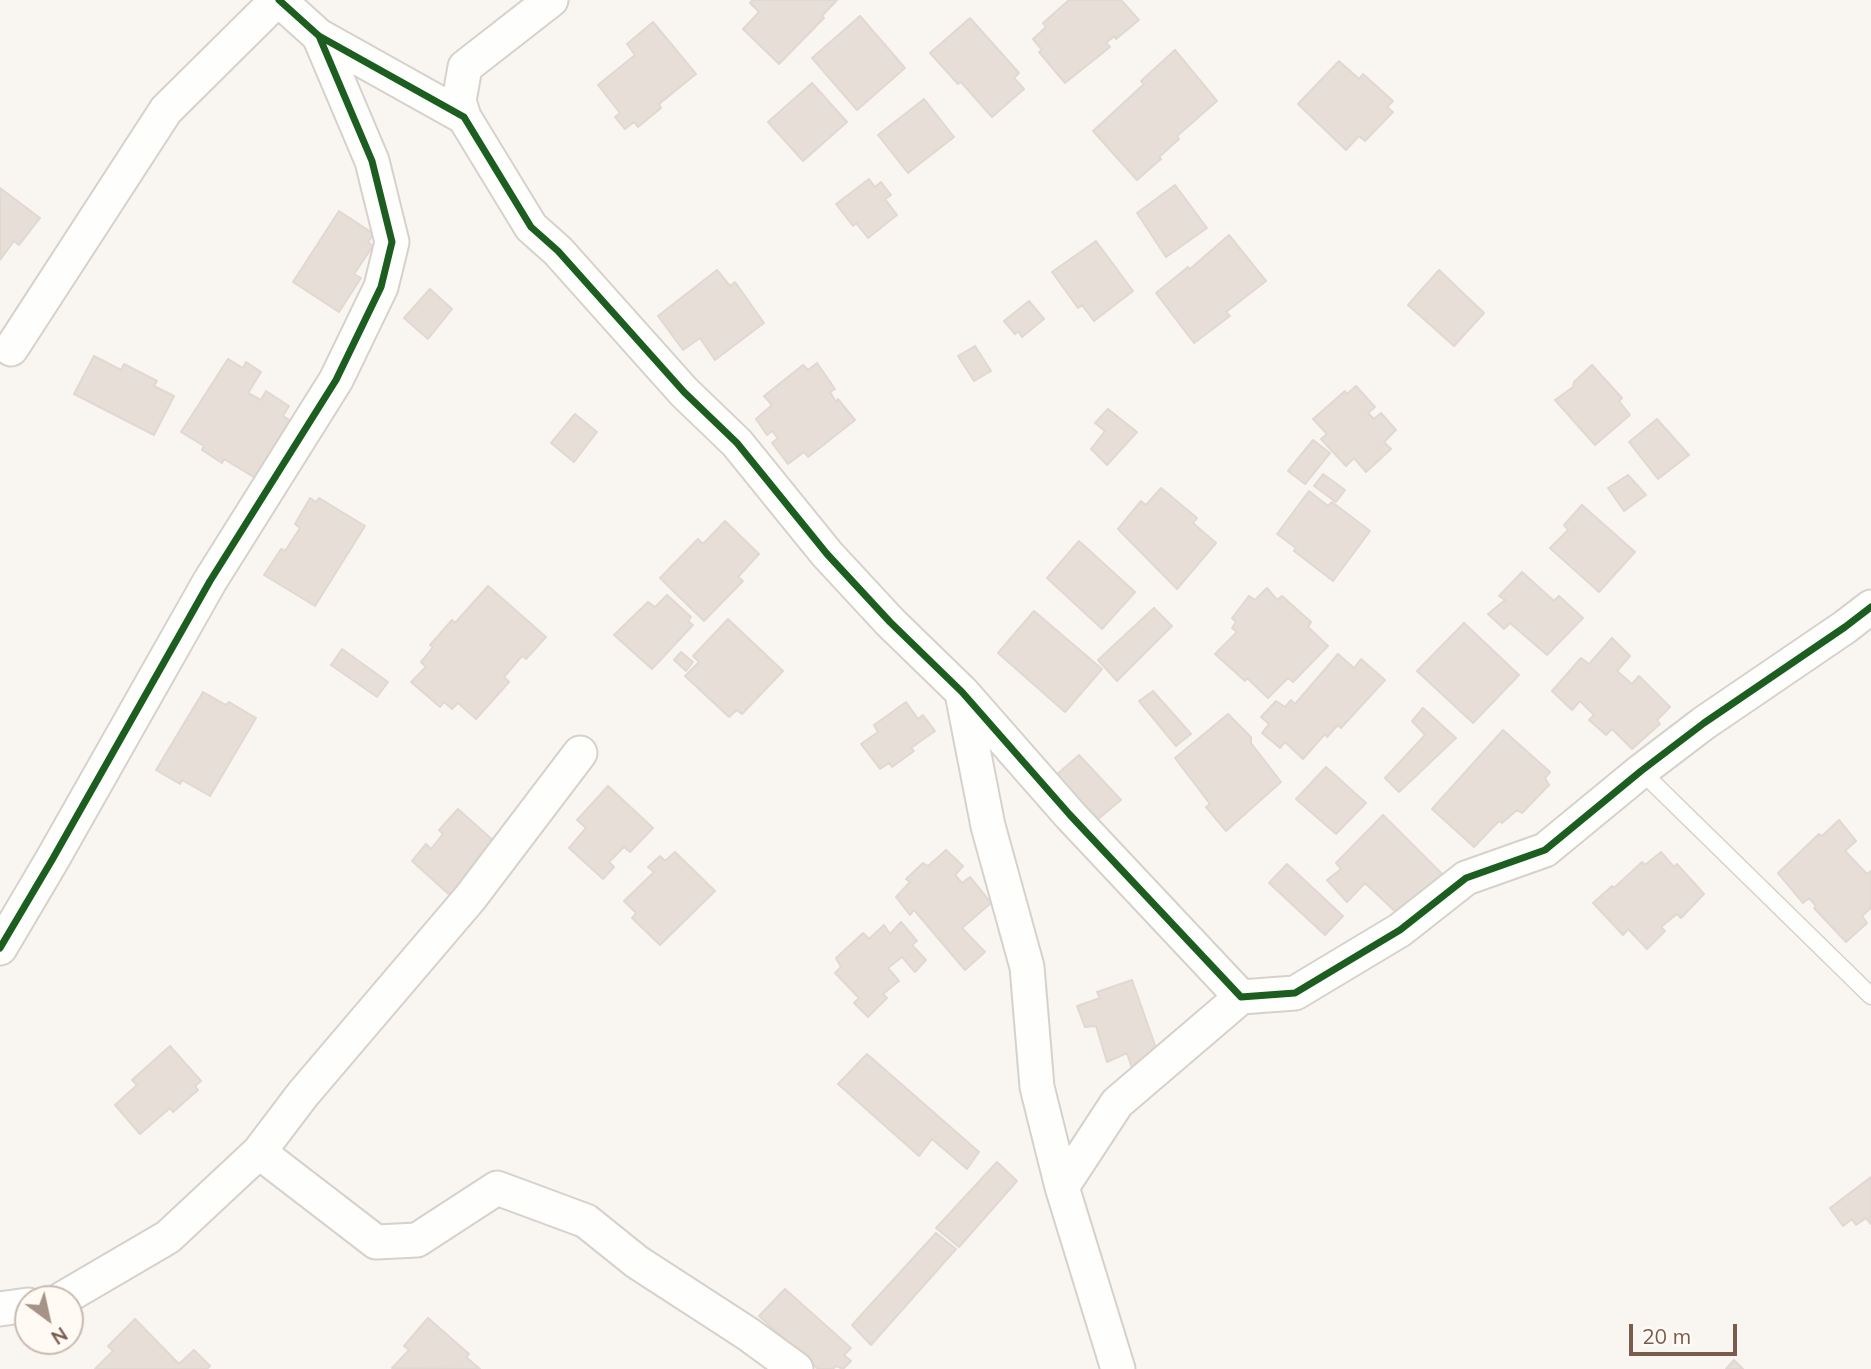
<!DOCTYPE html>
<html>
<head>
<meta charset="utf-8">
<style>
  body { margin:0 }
  #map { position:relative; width:1871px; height:1369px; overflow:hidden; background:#f9f5f0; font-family:Mulish,sans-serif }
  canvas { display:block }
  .north { position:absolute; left:14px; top:1285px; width:70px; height:70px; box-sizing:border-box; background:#fffaf3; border:2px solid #cabbb1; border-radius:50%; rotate:147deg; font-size:19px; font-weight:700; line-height:28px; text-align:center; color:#7a5c4d }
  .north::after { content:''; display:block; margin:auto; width:24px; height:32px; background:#a69286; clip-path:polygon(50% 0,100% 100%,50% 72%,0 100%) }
  .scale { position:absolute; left:1629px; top:1324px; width:108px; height:32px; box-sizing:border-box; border:4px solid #7a5c4d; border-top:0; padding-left:9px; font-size:21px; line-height:24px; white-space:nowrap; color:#7a5c4d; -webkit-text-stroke:5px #fffaf3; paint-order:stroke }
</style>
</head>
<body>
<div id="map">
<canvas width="1871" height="1369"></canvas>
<div class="north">N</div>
<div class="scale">20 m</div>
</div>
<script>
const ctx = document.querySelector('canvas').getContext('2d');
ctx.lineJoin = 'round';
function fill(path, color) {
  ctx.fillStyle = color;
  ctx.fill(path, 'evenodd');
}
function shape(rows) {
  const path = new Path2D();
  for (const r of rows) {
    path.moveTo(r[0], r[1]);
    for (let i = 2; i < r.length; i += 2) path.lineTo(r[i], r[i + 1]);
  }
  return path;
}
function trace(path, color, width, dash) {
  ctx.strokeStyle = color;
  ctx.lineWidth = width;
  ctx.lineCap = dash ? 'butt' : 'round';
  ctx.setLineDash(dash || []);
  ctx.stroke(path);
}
const building = shape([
  [752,0,837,0,822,16,824,18,779,64,743,29,759,12,750,3,752,0],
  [1069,0,1121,0,1139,20,1116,39,1114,36,1106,43,1110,47,1065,83,1039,52,1042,50,1033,39,1046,27,1043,23,1069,0],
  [860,16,905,68,857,110,812,58,860,16],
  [970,18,1019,73,1014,78,1024,89,992,117,961,82,958,84,930,53,970,18],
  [653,22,696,74,659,104,661,108,638,127,634,122,625,129,615,117,620,113,598,85,635,55,627,44,653,22],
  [1175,50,1217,101,1177,136,1179,139,1159,157,1161,159,1137,180,1093,131,1144,84,1141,81,1175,50],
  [1339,61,1359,79,1363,74,1393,101,1387,107,1393,112,1365,141,1359,136,1346,150,1298,104,1339,61],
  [812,83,847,122,803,161,768,122,812,83],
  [924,99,954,137,908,173,878,135,924,99],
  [869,179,875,187,881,182,891,195,885,199,897,215,868,238,856,223,853,226,836,204,869,179],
  [1175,185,1207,228,1166,257,1137,213,1175,185],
  [0,188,40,218,19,245,14,241,0,260,0,188],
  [339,211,374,234,368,242,373,246,354,274,361,278,339,312,293,282,339,211],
  [1229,235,1266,281,1226,312,1230,316,1194,343,1156,293,1188,267,1190,269,1229,235],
  [1096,241,1133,291,1094,321,1082,305,1078,308,1052,272,1096,241],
  [717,270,730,286,735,282,764,323,715,360,700,338,683,350,658,316,717,270],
  [1439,270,1484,313,1454,346,1408,305,1439,270],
  [430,289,452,309,428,339,404,318,430,289],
  [1029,301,1044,319,1022,337,1018,331,1015,334,1004,321,1029,301],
  [975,346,991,371,974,381,958,356,975,346],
  [94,356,121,370,124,364,157,381,154,386,174,396,154,435,74,394,94,356],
  [228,359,243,368,246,362,261,372,248,393,261,400,266,391,289,406,283,416,296,424,260,481,224,459,222,463,202,450,204,446,181,432,228,359],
  [817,363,835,389,830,392,836,402,838,399,855,420,808,457,804,452,788,464,772,443,778,438,772,431,767,435,756,419,772,405,764,396,803,365,808,370,817,363],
  [1592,365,1622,398,1619,401,1630,415,1595,445,1555,400,1573,387,1574,382,1592,365],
  [1356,386,1375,407,1368,413,1374,419,1381,413,1396,430,1384,442,1391,449,1366,472,1354,458,1346,466,1321,439,1327,434,1313,419,1345,391,1347,394,1356,386],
  [1108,409,1137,432,1107,465,1091,449,1105,431,1095,423,1108,409],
  [575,414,597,432,574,462,551,443,575,414],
  [1657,419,1689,455,1658,479,1629,442,1657,419],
  [1313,440,1330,453,1305,484,1288,471,1313,440],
  [1323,474,1345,490,1336,502,1314,486,1323,474],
  [1628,475,1646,495,1624,511,1608,488,1628,475],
  [1161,488,1197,518,1193,523,1216,543,1177,589,1118,529,1141,501,1146,505,1161,488],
  [1309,491,1328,506,1332,502,1370,531,1333,581,1294,551,1296,548,1277,534,1309,491],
  [310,498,316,502,319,498,365,526,315,606,264,575,281,549,285,551,300,528,295,524,310,498],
  [1582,505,1635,552,1599,592,1550,548,1568,530,1564,525,1582,505],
  [725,521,759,554,738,577,743,581,704,621,660,578,698,539,703,544,725,521],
  [1079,541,1135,592,1102,629,1047,578,1079,541],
  [1522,572,1554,601,1559,596,1583,618,1547,655,1510,623,1504,629,1488,614,1505,600,1499,596,1522,572],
  [488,586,546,637,526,659,522,656,504,677,509,682,476,719,458,703,452,709,444,702,440,707,411,682,426,667,421,662,433,647,430,645,452,620,455,623,488,586],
  [1267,588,1277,600,1282,596,1311,622,1308,627,1328,646,1293,682,1288,678,1268,698,1247,678,1245,681,1215,654,1237,632,1232,628,1236,622,1232,618,1249,596,1255,600,1267,588],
  [667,595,691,617,688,621,693,625,652,669,614,635,648,602,655,607,667,595],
  [1154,608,1172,626,1117,681,1098,660,1154,608],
  [1034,611,1102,669,1065,712,998,653,1034,611],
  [728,619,783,671,742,714,737,710,729,717,685,676,699,662,693,656,728,619],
  [1464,623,1519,675,1473,723,1417,671,1464,623],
  [1612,638,1630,656,1617,671,1632,684,1639,676,1670,707,1657,720,1660,724,1632,749,1612,729,1606,735,1589,720,1594,715,1580,701,1572,710,1552,691,1581,658,1589,664,1612,638],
  [342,649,388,682,377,697,331,665,342,649],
  [681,652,693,662,686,671,674,660,681,652],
  [1338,654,1354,668,1361,659,1385,680,1341,728,1338,725,1327,737,1325,734,1303,759,1285,742,1280,748,1262,733,1269,724,1261,717,1276,701,1285,707,1291,700,1295,704,1338,654],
  [1153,691,1191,734,1176,746,1139,701,1153,691],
  [203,692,226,705,229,702,256,718,210,796,182,780,180,784,156,770,203,692],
  [906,702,918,719,923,715,935,731,911,748,914,751,892,767,889,763,880,769,861,744,878,732,874,725,906,702],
  [1423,708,1456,738,1399,792,1385,778,1425,735,1412,721,1423,708],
  [1228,714,1251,737,1251,743,1281,782,1226,831,1206,807,1210,804,1175,758,1228,714],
  [1503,730,1550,772,1545,778,1549,785,1522,813,1517,810,1502,823,1499,821,1474,847,1432,809,1503,730],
  [1079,755,1121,800,1086,829,1046,784,1079,755],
  [1326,767,1366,803,1336,834,1296,799,1326,767],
  [608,786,653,828,630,852,624,847,609,862,614,867,603,879,569,848,586,828,577,820,608,786],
  [458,809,496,843,453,898,412,861,426,844,431,849,443,834,439,830,458,809],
  [1383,815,1444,876,1401,917,1365,883,1347,902,1327,880,1341,869,1336,863,1383,815],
  [1839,820,1856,841,1845,851,1867,874,1871,871,1871,908,1862,916,1867,923,1846,942,1814,908,1816,906,1809,898,1803,903,1778,873,1819,834,1822,836,1839,820],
  [946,850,963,866,955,875,962,883,970,877,991,903,962,928,985,952,965,970,914,910,910,915,896,897,910,882,906,879,923,863,928,866,946,850],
  [675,852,715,891,660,945,632,918,636,913,624,901,654,872,648,867,660,856,665,861,675,852],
  [1661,852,1674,867,1677,864,1704,894,1681,918,1677,914,1661,927,1665,931,1647,949,1628,929,1623,935,1593,903,1612,886,1614,888,1642,862,1645,865,1661,852],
  [1287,864,1343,916,1325,935,1269,883,1287,864],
  [901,922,917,941,912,945,926,960,915,972,902,957,888,968,899,981,883,994,887,998,868,1017,854,1003,859,998,835,973,841,967,836,958,863,933,869,939,884,925,890,934,901,922],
  [1132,980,1162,1065,1134,1074,1127,1053,1107,1062,1096,1026,1085,1027,1077,1006,1100,998,1097,992,1132,980],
  [170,1046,201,1081,195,1086,198,1090,173,1112,170,1108,140,1134,115,1105,137,1085,132,1080,170,1046],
  [867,1054,979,1152,967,1169,932,1139,919,1156,838,1084,867,1054],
  [997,1162,1017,1181,959,1247,936,1228,997,1162],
  [1871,1177,1871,1224,1866,1218,1856,1225,1852,1219,1843,1226,1830,1208,1871,1177],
  [936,1233,956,1249,871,1345,852,1325,936,1233],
  [785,1289,851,1348,844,1355,851,1361,843,1369,836,1366,833,1369,818,1369,759,1316,785,1289],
  [428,1318,469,1354,466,1357,480,1369,392,1368,409,1350,404,1346,428,1318],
  [135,1319,179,1364,194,1350,210,1366,207,1369,95,1369,113,1351,108,1346,135,1319],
  [1734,1360,1743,1369,1726,1369,1734,1360]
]);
fill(building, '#e6ded7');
trace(building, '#e2d8d2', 2);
const service = shape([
  [1641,771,1871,996]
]);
const minor = shape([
  [279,0,319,36,464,117,531,227,558,251,684,392,737,443,827,554,890,622,962,692,1070,815,1241,997,1295,993,1400,930,1466,878,1545,850,1641,771,1704,723,1845,627,1871,607],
  [464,117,459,101,465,67,551,0],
  [11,349,166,110,277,0],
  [962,693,988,826,1027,967,1037,1087,1062,1187],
  [0,948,52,860,210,581,336,380,381,287,392,242,372,161,319,36],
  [259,1152,303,1094,470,898,580,753],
  [62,1299,168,1237,259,1152,376,1242,417,1240,497,1188,586,1221,637,1262,748,1334,796,1369],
  [0,1309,28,1305],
  [1118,1369,1062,1187,1117,1103,1241,997]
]);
trace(service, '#d7d1cb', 19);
trace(minor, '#d7d1cb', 37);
trace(service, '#fefefd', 16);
trace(minor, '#fefefd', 33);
trace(shape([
  [279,0,319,36,464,117,531,227,558,251,684,392,737,443,827,554,890,622,962,692,1070,815,1241,997,1295,993,1400,930,1466,878,1545,850,1641,771,1704,723,1845,627,1871,607],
  [0,948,52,860,210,581,336,380,381,287,392,242,372,161,319,36]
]), '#1b5e20', 7);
</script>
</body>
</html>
